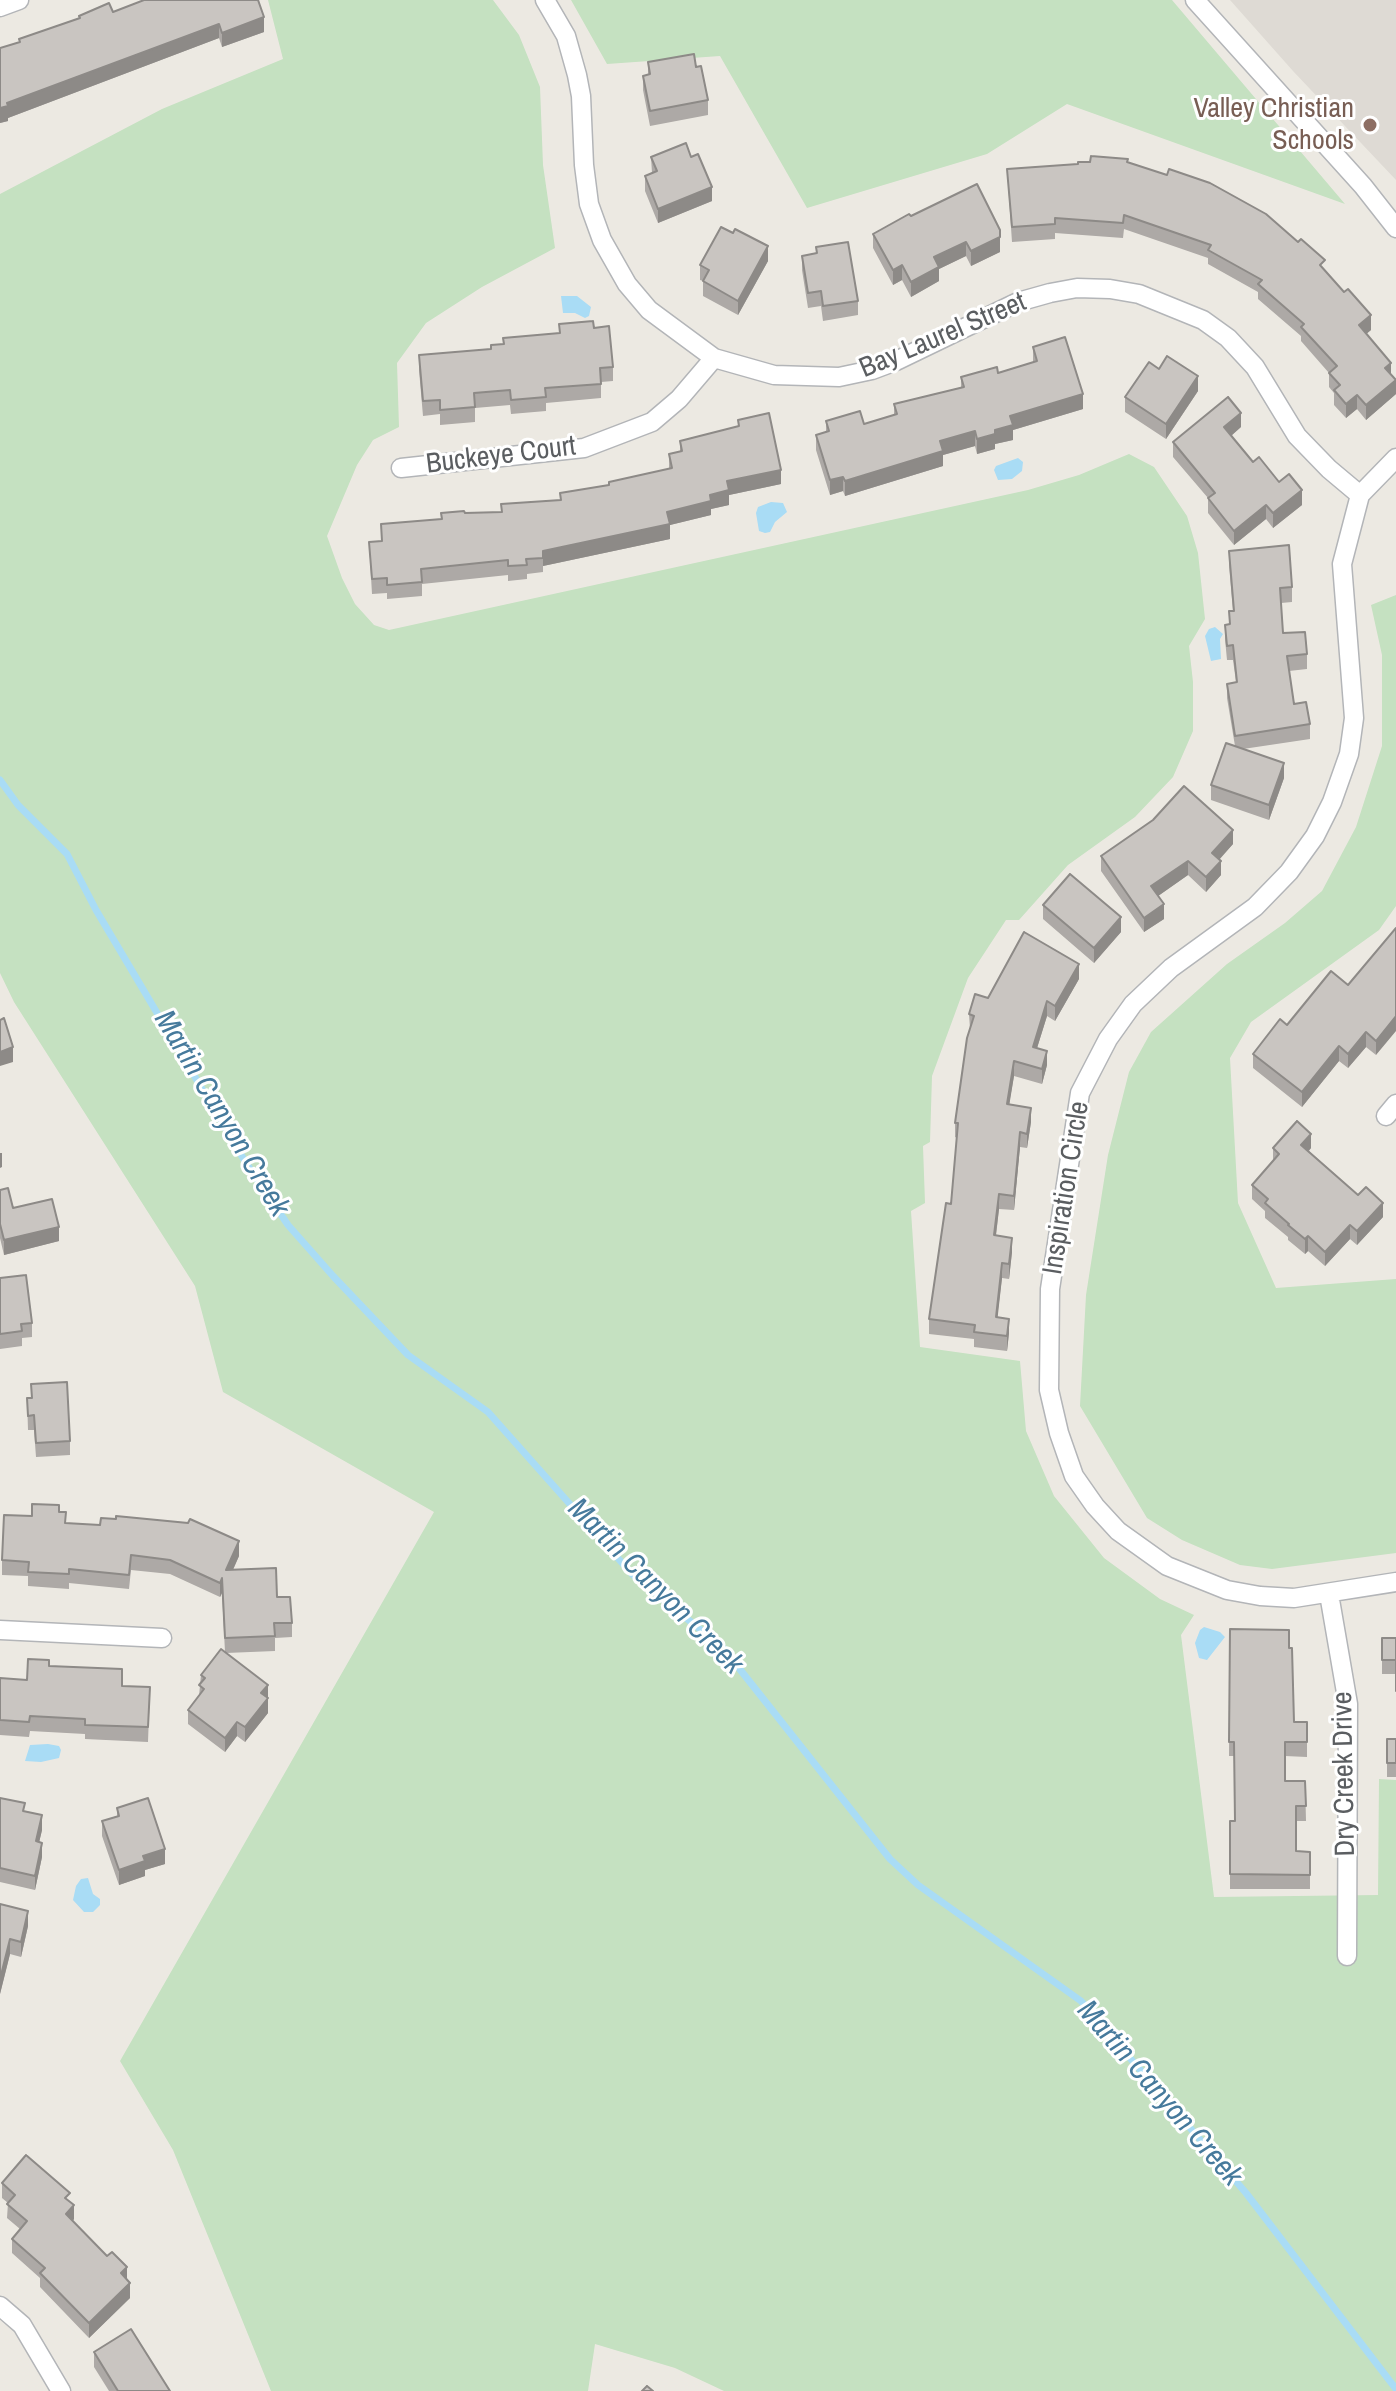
<!DOCTYPE html>
<html>
<head>
<meta charset="utf-8">
<style>
  body { margin:0 }
  canvas { display:block; background:#ece9e2 }
</style>
</head>
<body>
<canvas width="1396" height="2391"></canvas>
<script>
const ctx = document.querySelector('canvas').getContext('2d');
ctx.lineJoin = 'round';
function fill(path, color) {
  ctx.fillStyle = color;
  ctx.fill(path, 'evenodd');
}
function shape(rows) {
  const path = new Path2D();
  for (const r of rows) {
    path.moveTo(r[0], r[1]);
    for (let i = 2; i < r.length; i += 2) path.lineTo(r[i], r[i + 1]);
  }
  return path;
}
function trace(path, color, width, dash) {
  ctx.strokeStyle = color;
  ctx.lineWidth = width;
  ctx.lineCap = dash ? 'butt' : 'round';
  ctx.setLineDash(dash || []);
  ctx.stroke(path);
}
function drawText(font, color, halo, rows, align = 'center') {
  ctx.font = font + ' "Archivo Narrow",sans-serif';
  ctx.lineWidth = 6;
  ctx.setLineDash([]);
  ctx.textBaseline = 'middle';
  ctx.strokeStyle = halo;
  ctx.fillStyle = color;
  for (const [text, x, y, turn = 0] of rows) {
    ctx.save();
    ctx.translate(x, y);
    ctx.rotate((+turn || 0) * Math.PI / 180);
    ctx.textAlign = isNaN(turn) ? turn : align;
    if (halo) ctx.strokeText(text, 0, 0);
    ctx.fillText(text, 0, 0);
    ctx.restore();
  }
}
fill(shape([
  [1230,0,1396,0,1396,180,1293,71]
]), '#dedad4');
fill(shape([
  [268,0,493,0,519,35,540,87,543,165,555,248,482,287,426,323,397,363,399,427,373,440,357,465,327,536,342,578,355,604,374,625,389,630,1028,490,1079,475,1129,454,1154,467,1187,516,1198,553,1205,619,1189,646,1193,682,1193,731,1173,777,1135,817,1068,865,1019,920,1006,920,968,978,932,1076,930,1142,923,1146,925,1203,911,1211,920,1347,1020,1361,1026,1431,1054,1496,1104,1558,1160,1599,1194,1615,1181,1635,1214,1897,1378,1895,1379,1779,1396,1780,1396,2391,724,2391,675,2368,595,2344,588,2391,271,2391,173,2150,120,2061,434,1512,223,1392,195,1286,14,1002,0,973,0,194,162,109,283,59],
  [571,0,1172,0,1345,204,1067,104,987,154,807,208,720,56,607,64],
  [1396,595,1396,906,1379,930,1251,1022,1230,1058,1238,1203,1276,1288,1396,1279,1396,1553,1272,1569,1240,1565,1182,1540,1147,1518,1080,1406,1086,1295,1108,1155,1129,1072,1151,1032,1227,964,1285,923,1322,891,1356,827,1382,746,1382,655,1371,605]
]), '#c5e1c1');
fill(shape([
  [561,296,577,296,591,307,589,316,585,318,575,313,563,313],
  [1018,458,1023,462,1022,471,1012,479,998,480,994,470,996,466],
  [771,502,783,503,787,512,775,522,770,532,765,533,759,531,756,513,758,507],
  [1215,627,1223,634,1220,639,1221,659,1211,661,1205,636,1209,629],
  [1204,1627,1220,1632,1225,1637,1207,1660,1199,1658,1195,1643,1200,1630],
  [48,1744,59,1746,61,1750,59,1758,41,1762,25,1761,30,1745],
  [88,1878,93,1894,100,1899,100,1905,93,1912,84,1912,73,1900,76,1886,81,1879]
]), '#a9dcf5');
trace(shape([
  [0,780,18,805,67,854,96,910,246,1163,288,1225,333,1276,408,1355,488,1412,632,1574,723,1648,890,1859,918,1885,1081,2001,1246,2193,1396,2389]
]), '#a9dcf5', 7);
const minor = shape([
  [545,0,566,36,577,75,581,96,584,165,589,204,602,240,627,284,649,310,714,358,774,375,839,377,872,370,896,361,1018,302,1050,293,1077,288,1110,289,1139,294,1203,320,1228,338,1255,367,1297,436,1329,469,1360,495],
  [1195,0,1363,186,1396,228],
  [0,7,19,0],
  [1396,458,1360,495,1342,564,1354,718,1349,754,1332,802,1315,836,1289,872,1255,907,1171,968,1133,1004,1108,1039,1080,1093,1050,1289,1049,1390,1059,1433,1074,1476,1095,1506,1118,1531,1167,1566,1227,1590,1260,1596,1294,1598,1396,1582],
  [401,468,584,448,652,422,679,399,714,358],
  [1386,1116,1396,1104],
  [1329,1594,1348,1704,1347,1956],
  [0,1630,162,1638],
  [0,2306,22,2325,61,2391]
]);
trace(minor, '#b3b5b8', 21);
trace(minor, '#fff', 18);
fill(shape([
  [144,0,264,32,222,47,219,38,8,118,8,121,0,123,0,48,19,42,19,39,79,18,79,16,113,12],
  [648,62,696,67,708,100,708,115,650,126,643,90,643,76,648,75],
  [651,157,691,157,712,201,658,223,645,191,645,176,652,173],
  [1127,162,1325,271,1371,330,1366,334,1391,375,1396,394,1366,420,1357,409,1346,418,1334,405,1334,393,1329,387,1329,373,1301,341,1301,336,1258,299,1258,292,1208,264,1208,258,1124,229,1123,238,1055,233,1055,239,1012,242,1007,169],
  [911,216,1000,252,971,266,966,256,939,269,939,281,911,297,902,280,893,285,873,248,873,234],
  [816,247,858,301,858,315,823,321,821,306,808,308,802,270,802,256,816,253],
  [768,261,738,315,703,296,703,281,700,280,700,265],
  [559,324,594,328,613,367,613,381,601,382,601,398,546,403,546,411,511,414,510,405,475,408,475,422,440,425,440,414,423,416,419,370,419,355,491,349,503,344,559,333],
  [1033,347,1083,409,1013,430,1013,440,995,444,995,449,977,454,975,446,943,455,943,466,845,496,843,491,830,495,816,450,816,435,826,432,826,421,864,424,894,415,894,404,961,388,961,377,998,373,1033,362],
  [1159,369,1198,391,1166,439,1125,412,1125,397],
  [738,420,781,484,729,495,729,505,711,509,711,515,670,525,670,539,543,566,543,572,527,574,527,579,508,581,508,575,422,584,422,596,387,599,387,593,372,594,369,542,381,541,381,524,441,519,465,513,501,512,560,501,560,493,609,485,669,469,669,454,680,452,680,441,738,426],
  [1241,427,1231,436,1253,462,1279,482,1302,505,1273,528,1266,519,1234,545,1208,513,1208,498,1173,457,1173,442],
  [1229,551,1292,587,1292,602,1281,603,1283,633,1307,654,1307,669,1289,671,1294,704,1310,724,1310,739,1243,749,1284,778,1269,820,1211,800,1211,785,1235,746,1227,698,1227,684,1236,682,1233,660,1227,660,1225,639,1225,625,1229,624,1233,611,1229,565],
  [1233,844,1219,859,1221,875,1206,892,1188,875,1158,896,1164,919,1144,932,1101,871,1101,856],
  [1043,905,1121,932,1094,963,1043,919],
  [1396,928,1376,1055,1366,1047,1348,1068,1339,1061,1302,1107,1253,1068,1253,1054,1287,1025,1348,985],
  [1079,979,1055,1021,1047,1016,1037,1048,1047,1065,1042,1084,1014,1076,1009,1104,1031,1122,1027,1148,1020,1147,1014,1210,999,1209,996,1236,1012,1252,1009,1279,1002,1278,997,1318,1009,1333,1007,1351,974,1347,974,1339,929,1334,929,1319,951,1204,957,1138,955,1137,955,1123,970,1029,969,1014],
  [1273,1148,1311,1148,1309,1151,1383,1217,1357,1245,1350,1239,1325,1266,1308,1251,1305,1254,1288,1240,1288,1237,1265,1218,1265,1211,1252,1199,1252,1185,1273,1161],
  [0,1190,13,1208,59,1241,4,1255,0,1238],
  [0,1278,32,1323,32,1337,22,1338,22,1346,0,1349],
  [31,1384,70,1441,70,1455,36,1457,34,1430,28,1430,27,1398,31,1398],
  [59,1512,66,1523,239,1556,233,1570,277,1597,292,1623,292,1637,275,1638,275,1651,226,1653,268,1685,268,1713,245,1742,237,1736,225,1752,188,1724,188,1710,199,1696,201,1675,225,1652,222,1593,220,1597,170,1574,131,1570,129,1589,69,1583,69,1589,28,1586,28,1576,2,1575,2,1560,32,1516],
  [1230,1629,1289,1648,1294,1722,1307,1722,1307,1757,1285,1756,1285,1781,1305,1781,1306,1821,1296,1821,1296,1851,1310,1852,1310,1889,1230,1889,1230,1821,1235,1821,1234,1756,1229,1756],
  [1382,1638,1396,1638,1396,1705,1396,1674,1382,1674],
  [49,1666,122,1686,150,1687,148,1742,85,1739,85,1734,30,1731,29,1737,0,1735,0,1678,27,1680],
  [1387,1739,1396,1739,1396,1777,1387,1777],
  [0,1798,25,1812,42,1830,39,1842,42,1857,35,1890,0,1882],
  [117,1808,165,1864,145,1870,145,1876,119,1885,102,1836,102,1821,117,1816],
  [0,1904,28,1926,21,1957,10,1954,0,1994],
  [2,2183,70,2201,74,2219,73,2221,127,2280,130,2298,89,2338,40,2287,40,2278,12,2253,12,2239,20,2229,7,2218,8,2203,2,2198],
  [94,2352,170,2391,109,2391,94,2367]
]), '#ada9a6');
fill(shape([
  [264,17,264,32,222,47,222,33],
  [219,24,219,38,8,118,8,121,0,123,0,108,7,103],
  [712,187,712,201,658,223,658,209],
  [1000,237,1000,252,971,266,971,251],
  [966,242,966,256,939,269,939,281,911,297,911,282,934,257],
  [768,246,768,261,738,315,738,301],
  [902,265,902,280,893,285,893,270],
  [1371,315,1371,330,1359,340,1359,325],
  [1391,363,1391,378,1385,368],
  [1198,376,1198,391,1166,439,1166,424],
  [1396,380,1396,394,1366,420,1366,405],
  [1083,394,1083,409,1013,430,1013,440,995,444,995,449,977,454,977,439,995,430,1010,416],
  [1357,395,1357,409,1346,418,1346,404],
  [1241,413,1241,427,1224,442,1224,427],
  [975,431,975,446,943,455,943,466,845,496,845,481,940,441],
  [781,470,781,484,729,495,729,505,711,509,711,515,670,525,670,539,543,566,543,551,667,512,710,495,727,481],
  [843,477,843,491,830,495,830,480],
  [1302,490,1302,505,1273,528,1273,513],
  [1266,505,1266,519,1234,545,1234,531],
  [1284,763,1284,778,1269,820,1269,805],
  [1233,830,1233,844,1212,868,1212,853],
  [1188,861,1188,875,1151,901,1151,886],
  [1221,861,1221,875,1206,892,1206,877],
  [1164,904,1164,919,1144,932,1144,918],
  [1121,917,1121,932,1094,963,1094,948],
  [1079,964,1079,979,1055,1021,1055,1006],
  [1047,1001,1047,1016,1033,1061,1033,1047],
  [1396,1016,1396,1031,1376,1055,1376,1041],
  [1366,1032,1366,1047,1348,1068,1348,1054],
  [1339,1046,1339,1061,1302,1107,1302,1092],
  [13,1047,13,1062,0,1066,0,1052],
  [1047,1051,1047,1065,1042,1084,1042,1069],
  [1014,1061,1014,1076,1007,1119,1007,1104],
  [1031,1108,1031,1122,1027,1148,1027,1134],
  [1020,1132,1020,1147,1014,1210,1014,1196],
  [1311,1134,1311,1148,1301,1159,1301,1145],
  [0,1153,2,1153,2,1167,0,1168],
  [999,1194,999,1209,994,1250,994,1235],
  [1383,1203,1383,1217,1357,1245,1357,1231],
  [1350,1225,1350,1239,1325,1266,1325,1252],
  [59,1227,59,1241,4,1255,4,1240],
  [1308,1236,1308,1251,1305,1254,1305,1239],
  [1012,1238,1012,1252,1009,1279,1009,1264],
  [1002,1263,1002,1278,996,1332,996,1317],
  [1009,1319,1009,1333,1007,1351,1007,1336],
  [239,1541,239,1556,226,1585,226,1570],
  [222,1578,222,1593,220,1597,220,1583],
  [268,1685,268,1713,245,1742,245,1727,261,1693],
  [237,1722,237,1736,225,1752,225,1738],
  [42,1815,42,1830,36,1856,36,1841],
  [42,1843,42,1857,35,1890,35,1876],
  [165,1849,165,1864,145,1870,145,1876,119,1885,119,1870,143,1856],
  [28,1911,28,1926,21,1957,21,1942],
  [10,1939,10,1954,0,1994,0,1979],
  [74,2205,74,2219,66,2228,66,2214],
  [127,2267,127,2282,121,2273],
  [130,2283,130,2298,89,2338,89,2323]
]), '#8d8a87');
const building = shape([
  [144,0,258,0,264,17,222,33,219,24,7,103,8,106,0,108,0,48,20,42,19,39,80,18,79,16,109,3,113,12,144,0],
  [694,54,696,67,701,66,708,100,650,111,643,76,650,74,648,62,694,54],
  [686,143,691,157,698,154,712,187,658,209,645,176,657,171,651,157,686,143],
  [1091,156,1128,159,1127,162,1167,175,1169,169,1210,183,1266,214,1298,242,1301,239,1325,260,1320,265,1344,292,1348,289,1371,315,1359,325,1391,363,1385,368,1396,380,1366,405,1357,395,1346,404,1334,390,1340,385,1329,373,1337,366,1301,327,1304,324,1258,284,1262,280,1208,250,1211,245,1124,215,1123,223,1055,218,1055,224,1012,227,1007,169,1078,164,1078,162,1090,162,1091,156],
  [977,184,1000,230,1000,237,971,251,966,242,934,257,939,267,911,282,902,265,893,270,873,234,909,214,911,216,977,184],
  [721,227,733,233,735,229,768,246,738,301,703,281,709,270,700,265,721,227],
  [848,242,858,301,823,306,821,291,808,293,802,256,817,253,816,247,848,242],
  [593,321,594,328,609,326,613,367,600,368,601,384,545,388,546,397,511,400,510,390,474,393,475,407,440,410,440,400,423,401,419,355,491,349,491,345,504,344,503,338,560,333,559,324,593,321],
  [1065,337,1083,394,1010,416,1013,425,995,430,995,434,977,439,975,431,940,441,943,451,845,481,843,477,830,480,816,435,829,431,826,421,860,411,864,424,897,414,894,404,964,387,961,377,997,367,998,373,1037,361,1033,347,1065,337],
  [1167,356,1198,376,1166,424,1125,397,1149,362,1159,369,1167,356],
  [1228,397,1241,413,1224,427,1253,462,1259,457,1279,482,1289,474,1302,490,1273,513,1266,505,1234,531,1208,498,1215,493,1173,442,1228,397],
  [769,413,781,470,727,481,729,490,710,495,711,501,667,512,670,524,543,551,543,558,526,559,527,565,508,566,508,560,421,569,422,582,387,585,387,578,372,579,369,542,382,541,381,524,442,519,441,513,464,511,465,513,502,512,501,504,561,500,560,493,609,485,609,482,672,468,669,454,682,451,680,441,739,426,738,420,769,413],
  [1289,545,1292,587,1280,588,1283,633,1305,632,1307,654,1287,656,1294,704,1306,702,1310,724,1235,736,1227,684,1237,682,1233,645,1227,646,1225,625,1230,624,1229,611,1234,611,1229,551,1289,545],
  [1226,743,1284,763,1269,805,1211,785,1226,743],
  [1184,786,1233,830,1212,853,1221,861,1206,877,1188,861,1151,886,1164,904,1144,918,1101,856,1153,820,1184,786],
  [1070,874,1121,917,1094,948,1043,905,1070,874],
  [1396,928,1396,1016,1376,1041,1366,1032,1348,1054,1339,1046,1302,1092,1253,1054,1280,1019,1287,1025,1331,971,1348,985,1396,928],
  [1024,932,1079,964,1055,1006,1047,1001,1033,1047,1047,1051,1042,1069,1014,1061,1007,1104,1031,1108,1027,1134,1020,1132,1014,1196,999,1194,994,1235,1012,1238,1009,1264,1002,1263,996,1317,1009,1319,1007,1336,974,1332,975,1325,929,1319,946,1203,951,1204,958,1123,955,1123,967,1038,974,1016,969,1014,975,994,988,998,1024,932],
  [4,1018,13,1047,0,1052,0,1020,4,1018],
  [1297,1121,1311,1134,1301,1145,1358,1195,1366,1187,1383,1203,1357,1231,1350,1225,1325,1252,1308,1236,1305,1239,1288,1225,1289,1224,1265,1203,1268,1199,1252,1185,1279,1154,1273,1148,1297,1121],
  [8,1188,13,1208,52,1199,59,1227,4,1240,0,1224,0,1190,8,1188],
  [26,1275,32,1323,21,1324,22,1331,0,1334,0,1278,26,1275],
  [67,1382,70,1441,36,1443,34,1415,28,1416,27,1398,32,1398,31,1384,67,1382],
  [32,1504,59,1505,59,1512,66,1512,65,1523,100,1525,101,1518,116,1519,116,1516,188,1523,190,1519,239,1541,226,1570,276,1568,277,1597,290,1597,292,1623,274,1623,275,1636,225,1638,222,1578,220,1583,170,1560,131,1555,129,1575,69,1569,69,1574,28,1572,29,1562,2,1560,4,1515,32,1516,32,1504],
  [1230,1629,1289,1630,1289,1648,1292,1648,1294,1722,1307,1722,1307,1742,1285,1742,1285,1781,1305,1781,1306,1806,1296,1806,1296,1851,1310,1852,1310,1875,1230,1874,1230,1821,1235,1821,1234,1742,1229,1742,1230,1629],
  [1382,1638,1396,1638,1396,1691,1396,1660,1382,1660,1382,1638],
  [221,1649,268,1685,261,1693,268,1698,245,1727,237,1722,225,1738,188,1710,204,1689,199,1685,205,1678,201,1675,221,1649],
  [28,1659,49,1660,49,1666,122,1669,122,1686,150,1687,148,1727,85,1725,85,1719,30,1716,29,1722,0,1720,0,1678,27,1680,28,1659],
  [1387,1739,1396,1739,1396,1763,1387,1763,1387,1739],
  [0,1798,25,1803,23,1811,42,1815,36,1841,42,1843,35,1876,0,1868,0,1798],
  [148,1798,165,1849,143,1856,145,1861,119,1870,102,1821,119,1816,117,1808,148,1798],
  [0,1904,28,1911,21,1942,10,1939,0,1979,0,1904],
  [26,2155,70,2193,65,2198,74,2205,66,2214,107,2256,112,2252,127,2267,121,2273,130,2283,89,2323,40,2273,45,2268,12,2239,27,2221,7,2204,15,2195,2,2183,26,2155],
  [131,2329,170,2391,118,2391,94,2352,131,2329],
  [647,2386,653,2391,642,2391,647,2386]
]);
fill(building, '#c9c5c1');
trace(building, '#8d8a87', 2);
for (const [x, y, r, color] of [
  [1370,125,8,"#8d6e63"]
]) {
  const dot = new Path2D();
  dot.arc(x, y, r, 0, 2 * Math.PI);
  ctx.fillStyle = color;
  ctx.fill(dot);
  trace(dot, '#fff', 3);
}
drawText('28px', '#785e54', '#fff', [
  ["Valley Christian",1354,109],
  ["Schools",1354,141]
], 'right');
drawText('28px', '#5b5e61', '#fff', [
  ["Bay Laurel Street",943,336,-23],
  ["Buckeye Court",501,456,-7],
  ["Inspiration Circle",1067,1188,-81],
  ["Dry Creek Drive",1345,1774,-91]
]);
drawText('italic 30px', '#467a9c', '#fff', [
  ["Martin Canyon Creek",221,1114,59],
  ["Martin Canyon Creek",655,1587,45],
  ["Martin Canyon Creek",1159,2094,49]
]);
</script>
</body>
</html>
